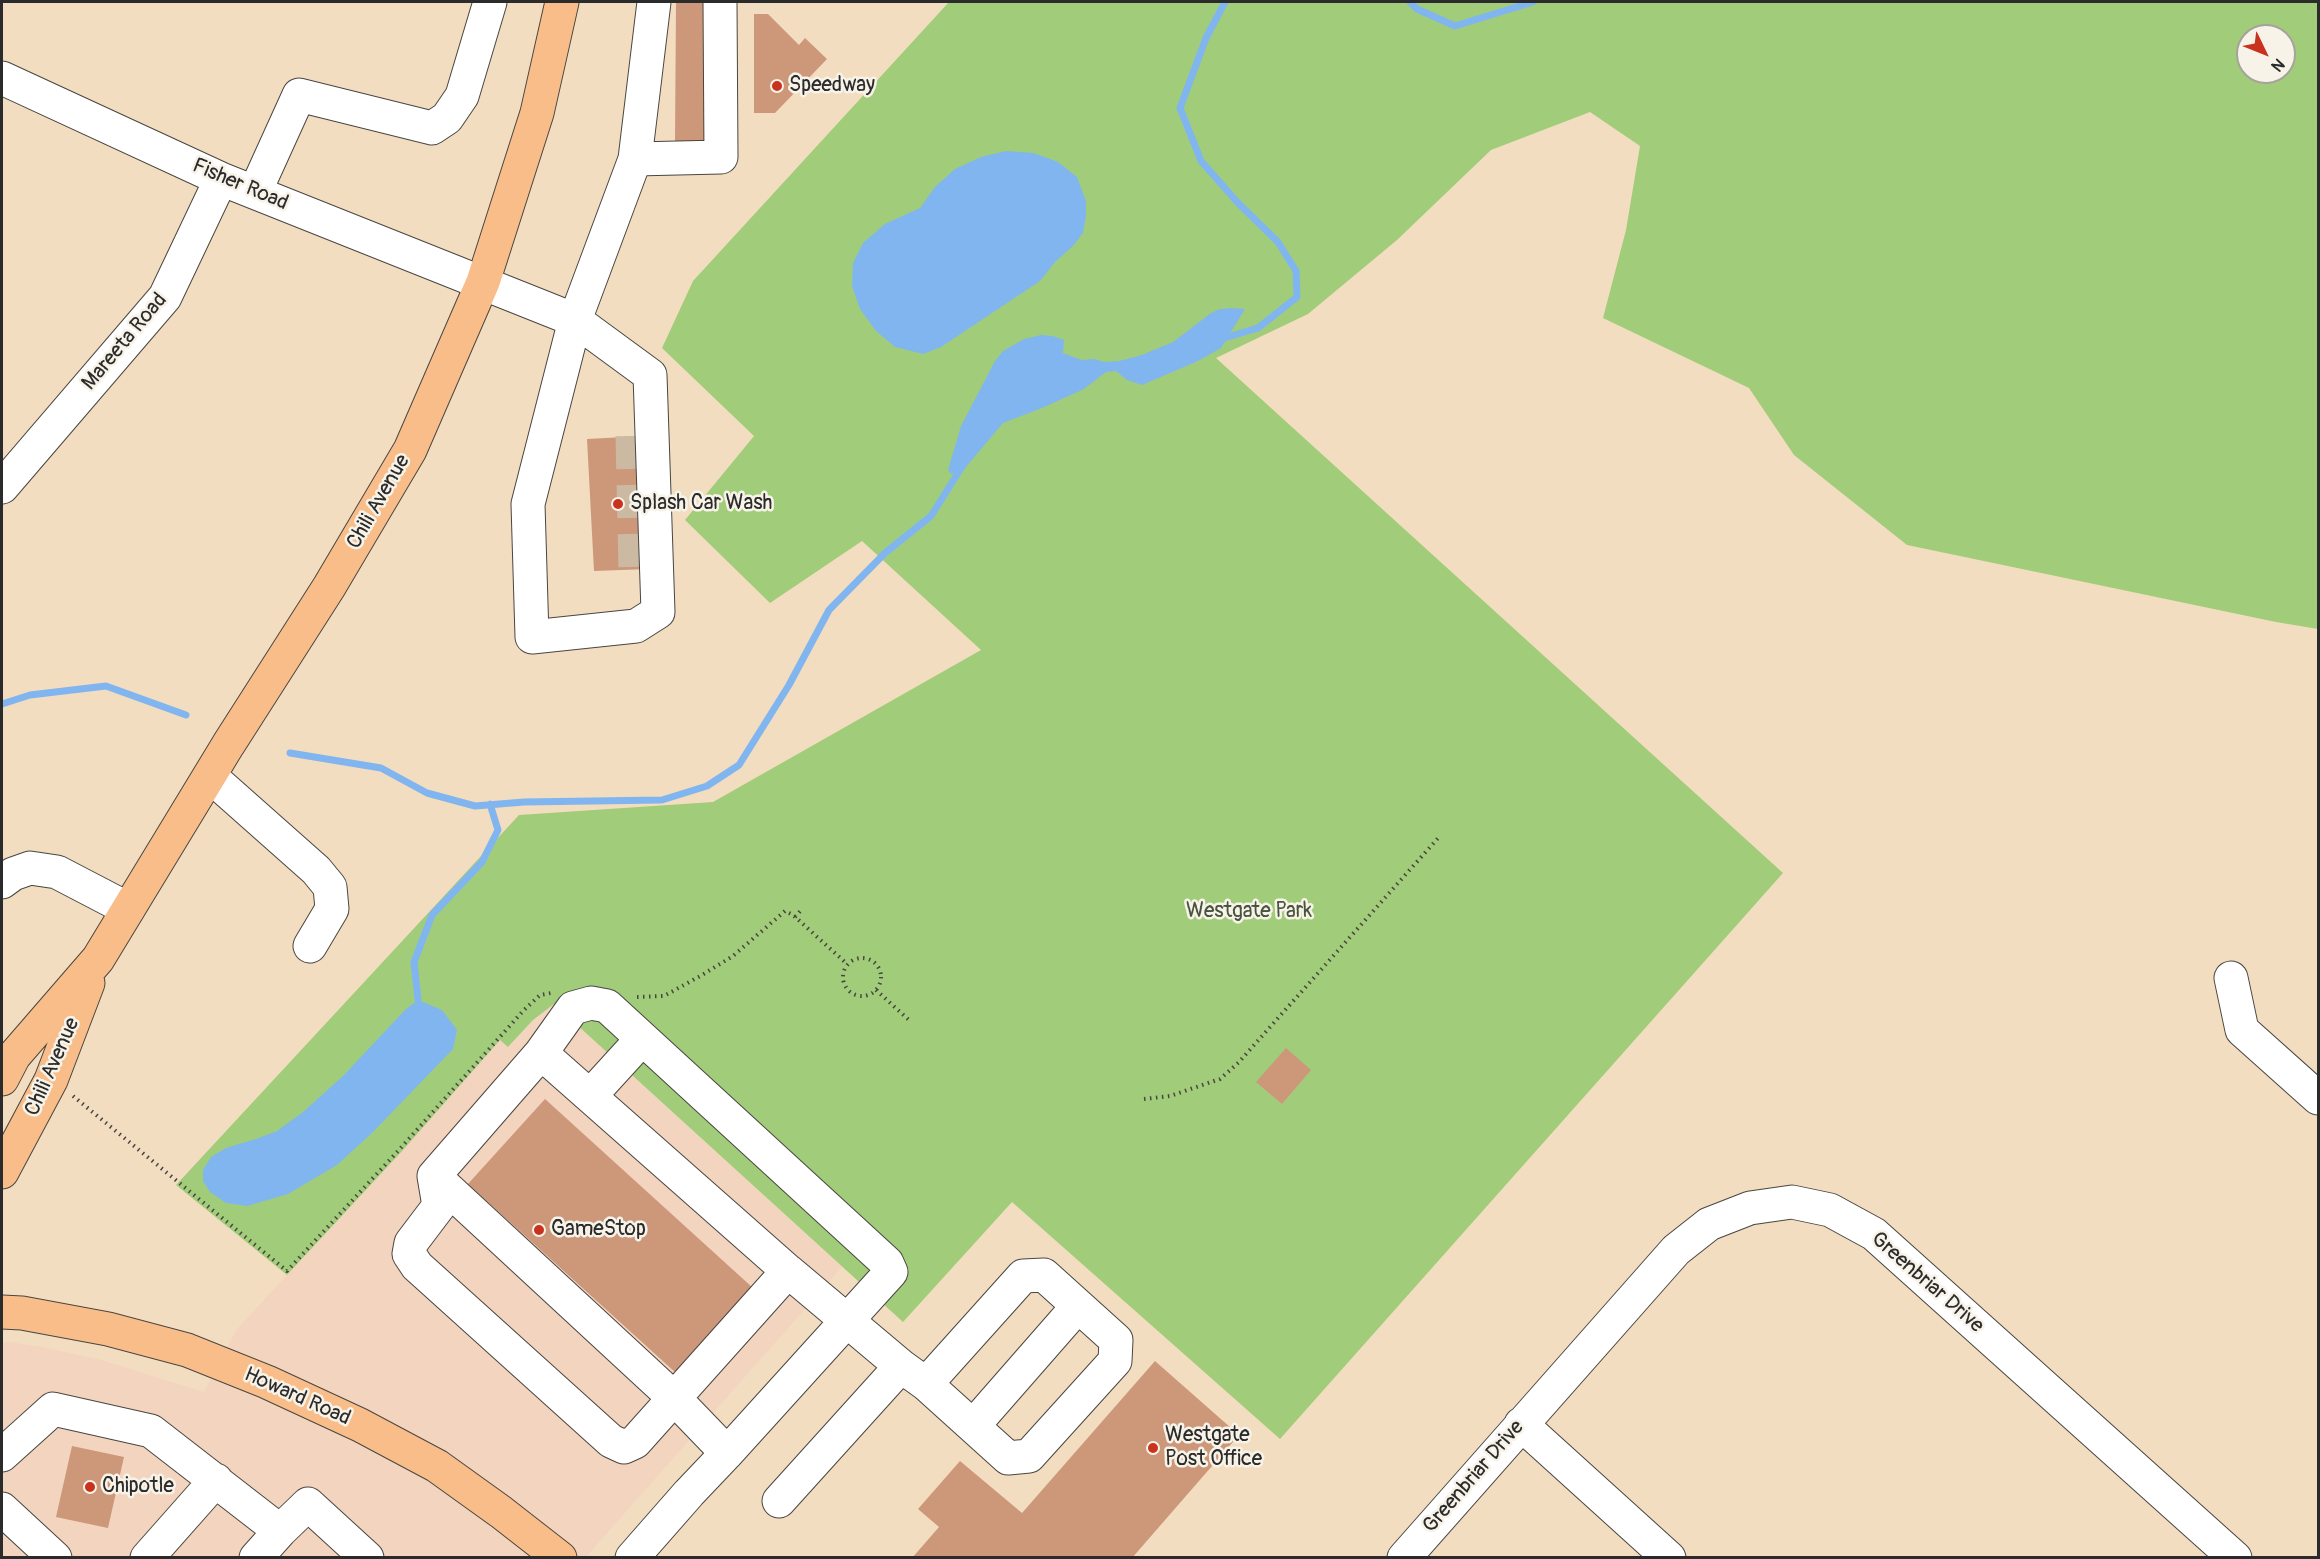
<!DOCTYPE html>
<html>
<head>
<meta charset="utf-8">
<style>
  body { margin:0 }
  #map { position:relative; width:2320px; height:1559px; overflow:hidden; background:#f3ddc0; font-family:Pangolin,sans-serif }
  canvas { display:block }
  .frame { position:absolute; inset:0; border:3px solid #2b2b2b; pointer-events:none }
  .north { position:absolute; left:2236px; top:24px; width:60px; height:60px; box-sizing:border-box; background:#f7f3e8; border:2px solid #a5a39c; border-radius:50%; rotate:133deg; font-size:16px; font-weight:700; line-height:24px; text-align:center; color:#2b2b2b }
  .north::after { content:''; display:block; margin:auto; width:21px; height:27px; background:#c8321e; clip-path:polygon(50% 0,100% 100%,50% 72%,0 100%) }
</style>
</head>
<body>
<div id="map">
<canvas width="2320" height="1559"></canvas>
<div class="frame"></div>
<div class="north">N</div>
</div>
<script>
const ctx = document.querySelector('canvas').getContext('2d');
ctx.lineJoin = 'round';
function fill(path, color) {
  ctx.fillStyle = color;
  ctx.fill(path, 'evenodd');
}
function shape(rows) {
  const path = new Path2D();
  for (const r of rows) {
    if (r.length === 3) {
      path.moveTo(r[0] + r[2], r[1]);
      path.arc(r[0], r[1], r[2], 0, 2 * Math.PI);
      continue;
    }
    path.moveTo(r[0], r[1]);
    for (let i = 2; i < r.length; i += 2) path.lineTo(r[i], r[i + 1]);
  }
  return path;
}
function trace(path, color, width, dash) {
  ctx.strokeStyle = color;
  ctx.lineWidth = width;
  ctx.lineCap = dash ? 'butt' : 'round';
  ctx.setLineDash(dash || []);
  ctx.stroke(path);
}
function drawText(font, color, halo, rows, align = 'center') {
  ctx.font = font + ' Pangolin,sans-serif';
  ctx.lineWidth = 5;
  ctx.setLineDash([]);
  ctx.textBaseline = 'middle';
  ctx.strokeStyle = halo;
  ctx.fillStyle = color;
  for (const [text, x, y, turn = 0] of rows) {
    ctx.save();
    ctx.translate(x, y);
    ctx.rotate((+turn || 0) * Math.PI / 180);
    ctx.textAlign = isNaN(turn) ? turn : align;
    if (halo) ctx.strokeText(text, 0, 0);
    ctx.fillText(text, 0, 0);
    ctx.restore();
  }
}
fill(shape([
  [554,1004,842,1267,586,1557,2,1558,2,1343,10,1342,41,1347,98,1359,204,1392,237,1329,403,1150,500,1040,509,1047,533,1020]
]), '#f3d4be');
fill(shape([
  [949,2,2318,2,2318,629,2276,622,1907,545,1794,455,1749,388,1603,318,1626,230,1640,146,1590,112,1491,150,1397,240,1308,314,1216,358,1783,873,1280,1439,1012,1202,903,1322,554,1004,533,1020,508,1047,500,1040,403,1150,287,1275,176,1185,519,815,713,802,981,650,862,541,770,603,685,520,754,436,662,348,693,281],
  [2248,36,2284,36,2284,72,2248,72]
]), '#a1cd7a');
fill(shape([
  [1006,151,1034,153,1058,162,1077,177,1086,201,1086,216,1083,233,1073,246,1055,262,1040,281,941,347,923,354,895,347,876,331,860,309,852,286,853,263,863,243,885,224,920,208,935,187,955,169,981,157],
  [1232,308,1245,309,1221,348,1198,361,1142,385,1127,380,1116,371,1106,372,1084,389,1042,408,1003,423,965,468,951,474,948,470,961,426,995,361,1003,351,1024,339,1041,335,1053,336,1064,340,1063,353,1082,360,1095,359,1104,362,1119,361,1142,355,1173,342,1211,313,1220,309],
  [418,1000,442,1010,457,1030,453,1049,372,1133,337,1165,288,1194,247,1206,226,1203,210,1192,203,1181,203,1170,211,1157,226,1148,256,1139,277,1131,303,1112,343,1076,405,1010]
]), '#81b5ef');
trace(shape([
  [1410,2,1417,9,1455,26,1533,2],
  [1221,339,1258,328,1297,297,1296,271,1278,242,1238,203,1201,161,1180,108,1206,38,1225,2],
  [2,704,30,695,106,686,186,715],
  [290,753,381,768,427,793,475,806,524,802,662,800,707,786,739,765,789,685,829,610,885,553,931,516,963,465],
  [418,1000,414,962,432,915,482,862,498,830,490,804]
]), '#81b5ef', 7);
fill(shape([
  [676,2,707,2,707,141,675,141],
  [754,14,768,14,799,45,805,38,827,59,775,113,754,113],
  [643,436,649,569,594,571,587,439],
  [1286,1048,1311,1070,1282,1104,1256,1082],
  [545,1099,753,1288,676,1373,468,1184],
  [1155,1361,1239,1435,1132,1558,912,1558,939,1527,918,1509,960,1461,1022,1513],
  [72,1446,124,1457,108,1528,56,1517]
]), '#cd977a');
trace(shape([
  [632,436,635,570]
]), '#cbb9a2', 33, [33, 16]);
const minor = shape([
  [2,78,221,179,575,320,635,159,721,157,720,2],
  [635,159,654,2],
  [255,192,299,95,432,128,447,118,462,96,490,2],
  [575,320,650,375,658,612,636,626,532,637,528,504,575,320],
  [2,487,165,297,221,179],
  [210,776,316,870,330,887,332,909,310,946],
  [2,882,13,874,30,868,57,872,128,909],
  [2231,978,2242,1030,2318,1098],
  [541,1053,788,1271,901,1366,926,1384,1023,1276,1044,1275,1116,1340,1115,1361,1029,1456,1008,1458,926,1384],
  [590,1096,642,1039],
  [434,1176,439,1206,411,1243,409,1254,417,1266,611,1441,624,1447,635,1442,788,1271],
  [1521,1424,1669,1558],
  [973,1426,1078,1306],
  [2,1455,53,1409,151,1431,280,1531],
  [779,1501,901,1366],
  [2,1509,55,1558],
  [147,1558,216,1480],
  [256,1558,280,1531,308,1504,367,1558],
  [632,1558,689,1493,727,1453,891,1272,887,1263,607,1006,591,1003,573,1008,541,1053,434,1176,674,1398,727,1453],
  [1404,1558,1676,1250,1709,1224,1750,1208,1792,1202,1830,1210,1874,1234,2235,1558]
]);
const major = shape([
  [2,1079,14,1056,98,959,228,745,329,587,410,450,483,282,537,113,562,2],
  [2,1172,51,1080,88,983],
  [2,1312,22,1313,108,1329,187,1350,267,1382,360,1425,437,1466,501,1512,560,1558]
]);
trace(minor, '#494641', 35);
trace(major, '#494641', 35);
trace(shape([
  [795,917,803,908],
  [862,977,19],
  [876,990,909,1020],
  [637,997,664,996,702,975,733,956,785,911,793,915,847,964],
  [73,1096,287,1271,398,1151,523,1011,540,995,551,993],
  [1144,1099,1170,1096,1220,1079,1239,1062,1439,837]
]), '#494641', 4, [1.5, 4.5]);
trace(minor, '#fff', 33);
trace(major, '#f8bd89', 33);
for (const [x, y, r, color] of [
  [777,86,6,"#c8321e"],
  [618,504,6,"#c8321e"],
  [539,1230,6,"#c8321e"],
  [1153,1448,6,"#c8321e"],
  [90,1487,6,"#c8321e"]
]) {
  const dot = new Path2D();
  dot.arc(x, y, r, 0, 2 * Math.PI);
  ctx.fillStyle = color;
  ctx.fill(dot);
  trace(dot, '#f7f3e8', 2);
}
drawText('21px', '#2b2b2b', '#f7f3e8', [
  ["Speedway",789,86],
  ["Splash Car Wash",630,504],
  ["GameStop",551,1230],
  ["Westgate",1165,1436],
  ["Post Office",1165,1460],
  ["Chipotle",102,1487]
], 'left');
drawText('21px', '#2b2b2b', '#f7f3e8', [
  ["Fisher Road",240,185,23],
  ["Mareeta Road",125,342,-50],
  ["Chili Avenue",379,502,-60],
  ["Chili Avenue",53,1067,-66],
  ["Greenbriar Drive",1927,1283,41],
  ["Howard Road",297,1397,24],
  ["Greenbriar Drive",1474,1477,-49]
]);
drawText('21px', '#48543f', '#f7f3e8', [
  ["Westgate Park",1249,912]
]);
</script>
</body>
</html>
